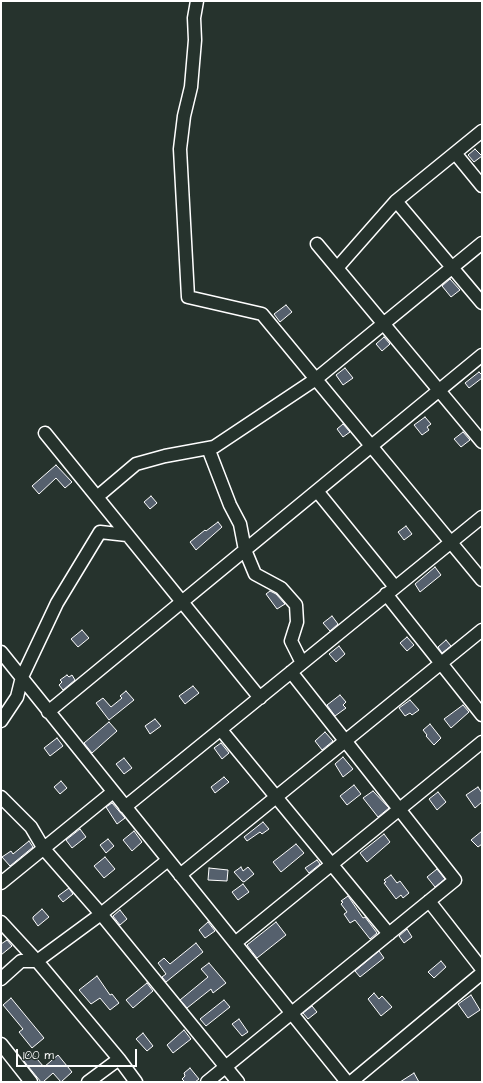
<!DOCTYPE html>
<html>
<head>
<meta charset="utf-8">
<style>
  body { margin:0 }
  #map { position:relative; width:483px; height:1083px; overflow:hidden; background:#26332d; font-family:"Architects Daughter",sans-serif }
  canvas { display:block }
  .frame { position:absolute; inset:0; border:2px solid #fff; pointer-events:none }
  .scale { position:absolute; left:16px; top:1049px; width:121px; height:18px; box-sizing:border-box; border:2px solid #fff; border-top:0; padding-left:5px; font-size:12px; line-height:14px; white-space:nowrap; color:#fff; -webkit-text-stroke:3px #26332d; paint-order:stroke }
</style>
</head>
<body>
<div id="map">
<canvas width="483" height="1083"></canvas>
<div class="frame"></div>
<div class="scale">100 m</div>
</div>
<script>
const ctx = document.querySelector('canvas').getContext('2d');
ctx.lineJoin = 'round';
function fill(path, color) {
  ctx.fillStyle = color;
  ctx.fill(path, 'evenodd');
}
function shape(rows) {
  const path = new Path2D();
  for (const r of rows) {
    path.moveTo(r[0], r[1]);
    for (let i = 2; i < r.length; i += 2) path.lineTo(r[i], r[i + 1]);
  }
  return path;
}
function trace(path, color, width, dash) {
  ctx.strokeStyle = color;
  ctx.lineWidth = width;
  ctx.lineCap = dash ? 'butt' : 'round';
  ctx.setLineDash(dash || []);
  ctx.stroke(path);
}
const building = shape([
  [475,149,482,156,474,162,468,155,475,149],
  [450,279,460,290,451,297,442,286,450,279],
  [286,305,292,312,280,322,274,314,286,305],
  [384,337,390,344,382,351,376,344,384,337],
  [345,368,353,378,343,385,336,375,345,368],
  [479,372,482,375,482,378,469,388,465,383,479,372],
  [425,417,431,424,427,427,429,430,422,435,414,425,425,417],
  [343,424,350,432,343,437,337,429,343,424],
  [463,432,470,440,461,447,454,439,463,432],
  [56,465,72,482,65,488,56,478,39,494,32,486,56,465],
  [151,496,157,503,150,509,144,502,151,496],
  [218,522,222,527,196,550,190,542,205,530,206,531,218,522],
  [406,526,412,534,404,540,398,532,406,526],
  [435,567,441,575,420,592,415,584,435,567],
  [270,591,276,594,285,604,277,609,266,594,270,591],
  [332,616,338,624,330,631,323,623,332,616],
  [82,630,89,638,78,647,71,639,82,630],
  [407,637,414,645,407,651,400,643,407,637],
  [446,640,451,646,442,653,438,647,446,640],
  [339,646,345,654,336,662,329,654,339,646],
  [67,675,69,677,72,675,75,680,63,690,59,685,62,682,60,680,67,675],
  [193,686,199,693,185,704,179,696,193,686],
  [126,691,134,700,109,720,96,703,103,698,111,707,122,698,120,696,126,691],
  [340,695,346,702,343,705,346,708,335,716,327,705,340,695],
  [410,700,419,710,412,715,410,713,405,716,399,708,410,700],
  [463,705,469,712,451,728,444,719,463,705],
  [155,719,161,726,150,734,145,726,155,719],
  [109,722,117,731,92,753,84,743,109,722],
  [430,724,441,738,434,745,426,736,427,735,423,730,430,724],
  [325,732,333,741,322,750,315,741,325,732],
  [57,738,63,746,50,756,44,748,57,738],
  [221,743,229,753,222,759,214,748,221,743],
  [343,757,353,769,343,777,335,764,343,757],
  [124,758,132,768,124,774,116,764,124,758],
  [224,777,229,782,215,793,211,787,224,777],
  [61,781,67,788,60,794,54,787,61,781],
  [354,785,361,794,347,805,340,796,354,785],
  [478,787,482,793,482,802,475,808,466,795,478,787],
  [373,791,389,808,378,817,363,798,373,791],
  [438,792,446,802,437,810,429,799,438,792],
  [112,803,125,818,117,824,106,807,112,803],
  [263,822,269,829,262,834,260,832,247,841,244,837,263,822],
  [80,829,86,837,72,848,66,840,80,829],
  [134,831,142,842,132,851,123,840,134,831],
  [482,831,482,844,478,847,471,840,482,831],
  [384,834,390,842,367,862,360,853,384,834],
  [108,839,114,846,106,853,100,845,108,839],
  [29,841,33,847,10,866,2,857,11,851,13,854,29,841],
  [296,844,304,853,281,872,273,862,296,844],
  [105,857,115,869,104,878,94,866,105,857],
  [317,860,320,864,309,873,305,868,317,860],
  [241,867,243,871,248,867,254,874,244,882,242,881,234,872,241,867],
  [209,868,228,870,227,881,208,880,209,868],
  [437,869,445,879,435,887,427,877,437,869],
  [391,875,397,883,400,881,409,893,403,898,401,895,396,899,384,883,386,882,384,880,391,875],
  [243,884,249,892,238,900,232,892,243,884],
  [69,888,73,894,63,902,58,896,69,888],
  [348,896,363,918,365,917,377,933,370,939,355,920,350,923,344,914,347,912,341,904,343,902,341,901,348,896],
  [42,909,49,917,38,926,33,919,33,917,42,909],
  [120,910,127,919,120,925,113,916,120,910],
  [208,922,215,931,205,938,199,930,208,922],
  [276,922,286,935,257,958,247,945,276,922],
  [407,929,412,937,404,943,399,936,407,929],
  [7,940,12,946,1,955,1,944,7,940],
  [196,943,203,952,166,982,162,977,166,974,158,963,164,958,170,964,196,943],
  [379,951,384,958,360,977,355,971,379,951],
  [441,961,446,967,434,978,428,972,441,961],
  [209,963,226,983,213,993,211,989,187,1008,180,1000,208,977,201,969,209,963],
  [97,976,110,995,112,994,119,1003,110,1010,100,998,91,1004,79,990,97,976],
  [147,983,153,991,133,1008,126,1000,147,983],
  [374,993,379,999,382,996,392,1007,381,1016,368,999,374,993],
  [471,995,480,1010,468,1018,458,1004,471,995],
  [11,998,44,1038,32,1048,19,1032,23,1029,3,1005,11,998],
  [224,1000,230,1007,206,1026,200,1019,224,1000],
  [312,1006,317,1012,308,1019,303,1013,312,1006],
  [239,1019,248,1032,242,1036,232,1024,239,1019],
  [184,1030,191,1039,173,1053,167,1045,184,1030],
  [143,1033,153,1046,147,1051,136,1039,143,1033],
  [31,1052,44,1067,58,1055,72,1072,61,1082,53,1073,43,1082,41,1082,23,1060,31,1052],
  [190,1068,199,1079,195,1082,185,1082,182,1079,185,1076,184,1073,190,1068],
  [414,1073,419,1082,400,1082,414,1073]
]);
fill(building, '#55606d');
trace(building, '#fff', 1);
const minor = shape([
  [197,1,194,18,195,40,191,87,184,116,180,149,188,297,262,314,482,580],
  [455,153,482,186],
  [396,201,482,303],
  [317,244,482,442],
  [337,268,396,201,482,131],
  [45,433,260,698],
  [208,448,230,505,240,524,245,550,255,574,281,588,296,605,297,622,291,641,302,663],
  [317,491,395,587],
  [97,497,136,464,165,456,214,447,316,379,482,243],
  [386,594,482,715],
  [1,652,347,1082],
  [48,712,482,355],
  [1,721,17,697,22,677,57,603,100,532,127,535],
  [221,730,389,934],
  [1,797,31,827,44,849,101,914,238,1082],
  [125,807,482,517],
  [180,875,482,630],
  [1,883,113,792],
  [429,901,482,969],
  [1,922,37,961,119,1059,136,1082],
  [235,943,482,742],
  [1,979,21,961,37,961,101,914,168,860],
  [1,1044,31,1082],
  [88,1082,119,1059],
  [207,1082,455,880,291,672],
  [351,1082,482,973]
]);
trace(minor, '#fff', 15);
trace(minor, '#26332d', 12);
</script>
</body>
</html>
